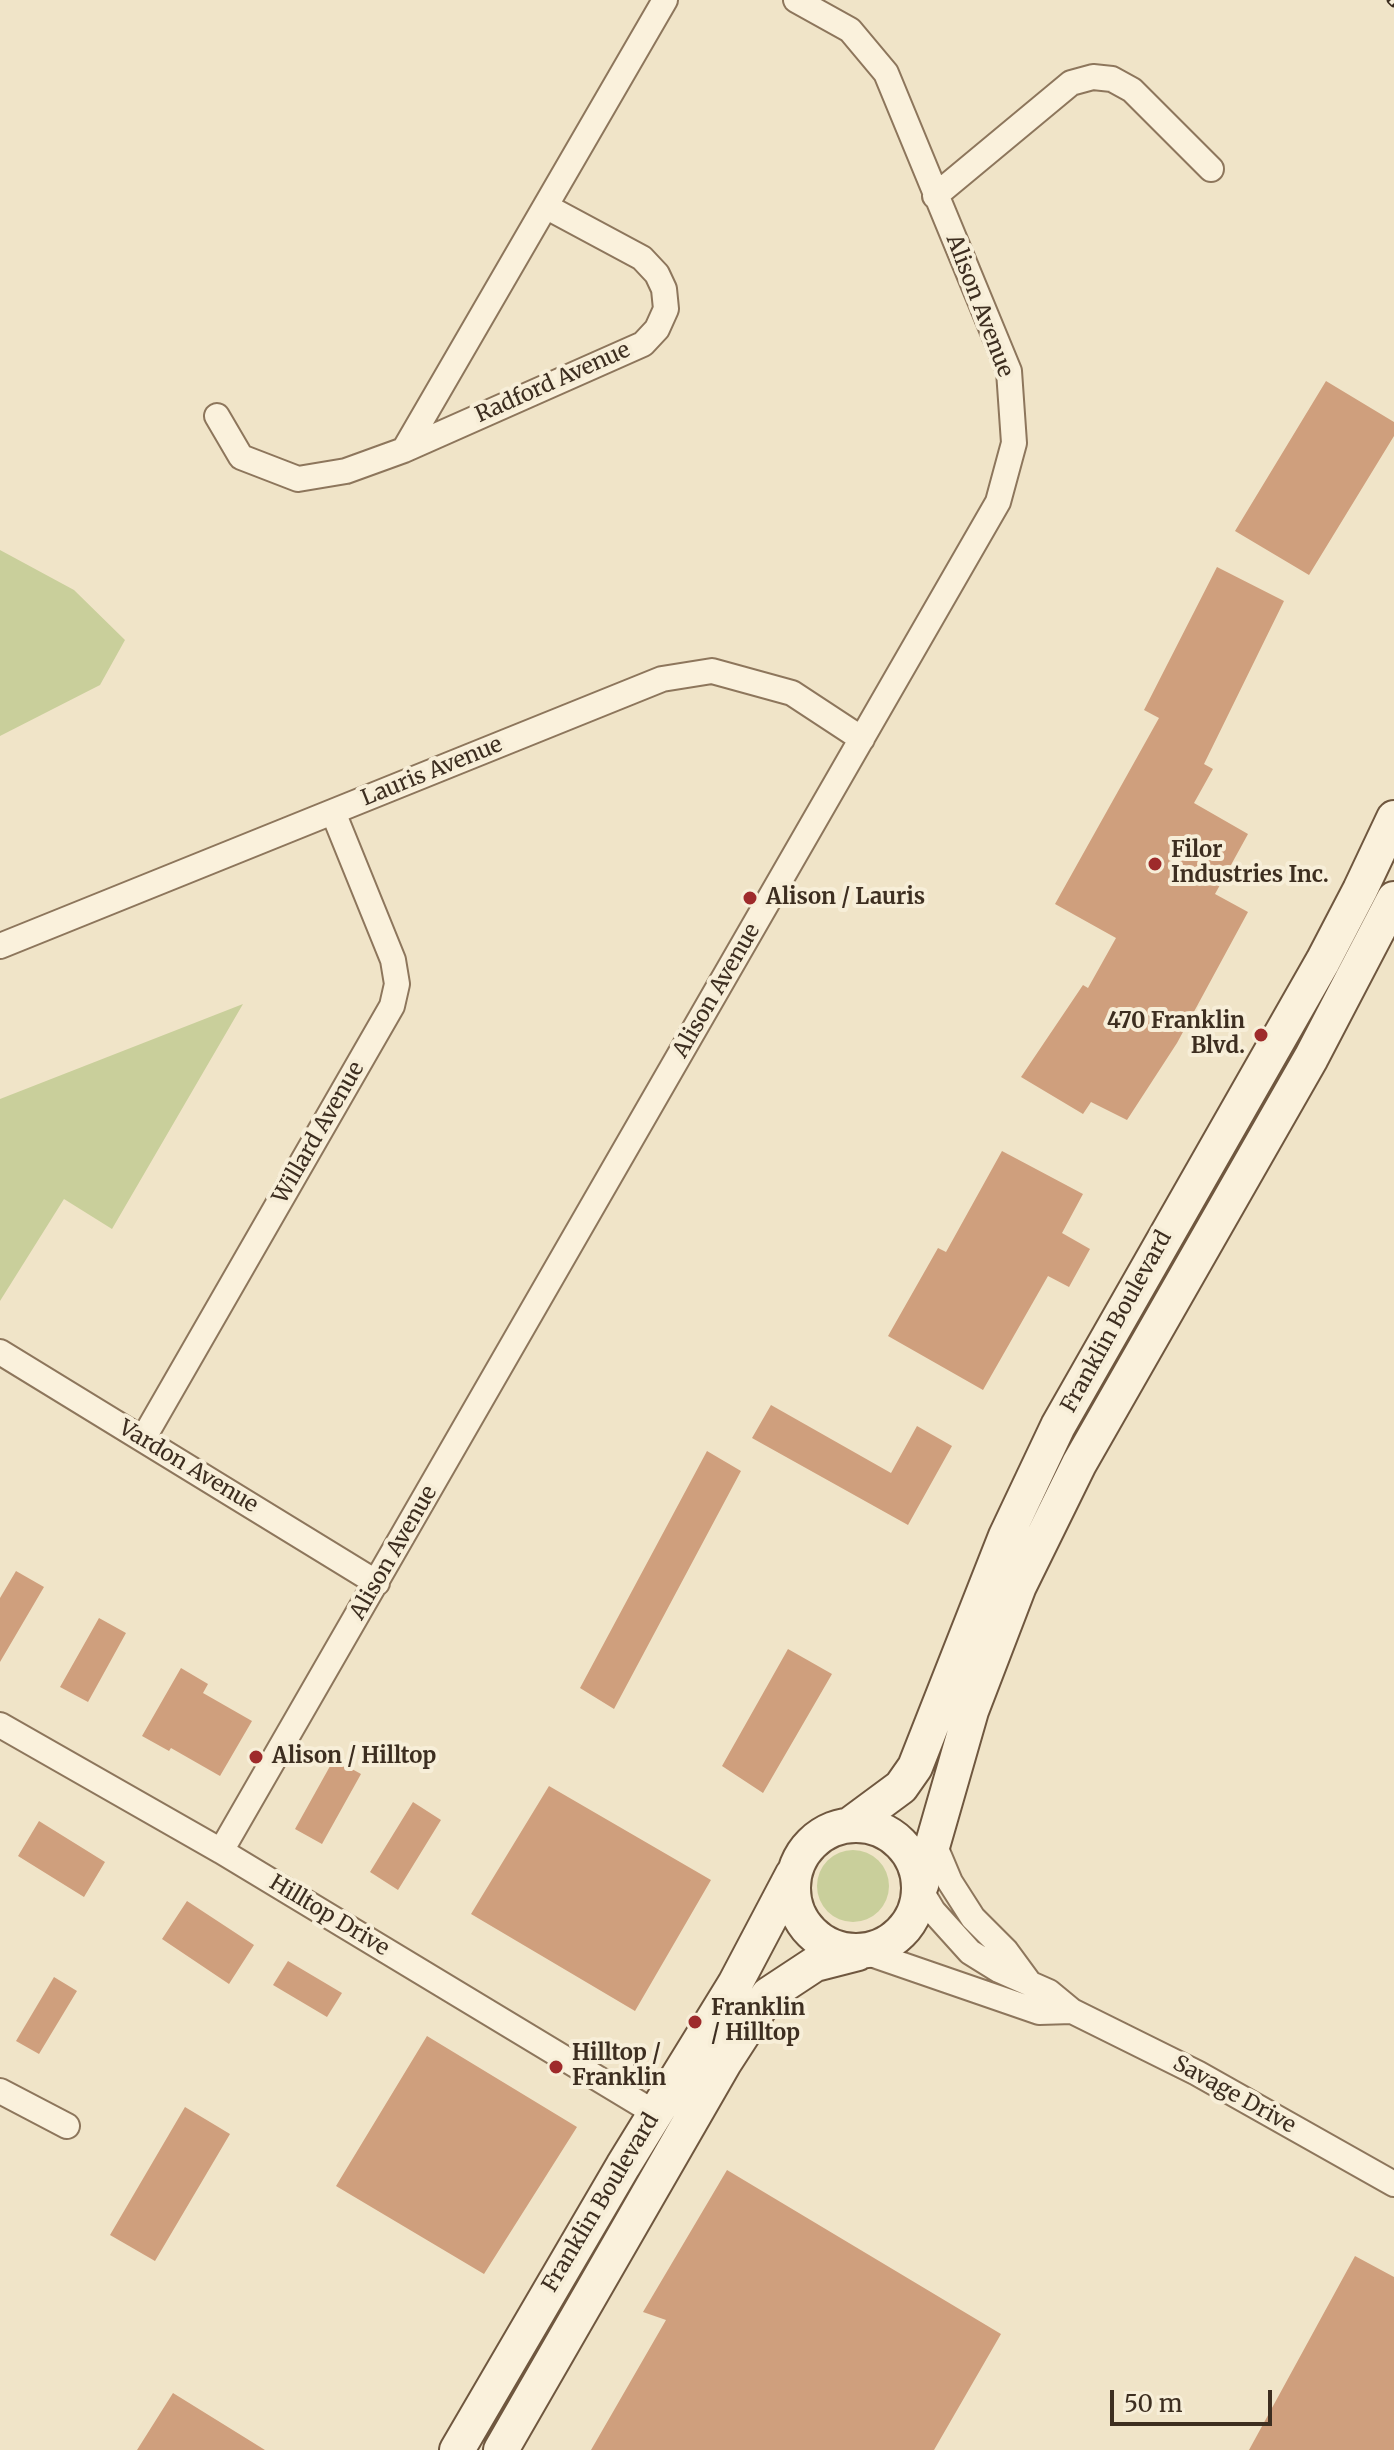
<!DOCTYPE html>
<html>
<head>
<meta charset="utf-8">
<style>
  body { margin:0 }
  #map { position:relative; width:1394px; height:2450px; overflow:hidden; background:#f0e4c8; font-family:Merriweather,serif }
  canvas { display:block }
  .scale { position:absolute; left:1110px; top:2390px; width:162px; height:36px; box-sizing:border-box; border:4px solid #3d2e20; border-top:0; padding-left:10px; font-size:24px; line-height:28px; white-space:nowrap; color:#3d2e20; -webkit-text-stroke:6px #f7eed8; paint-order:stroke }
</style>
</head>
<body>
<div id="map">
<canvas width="1394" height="2450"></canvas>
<div class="scale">50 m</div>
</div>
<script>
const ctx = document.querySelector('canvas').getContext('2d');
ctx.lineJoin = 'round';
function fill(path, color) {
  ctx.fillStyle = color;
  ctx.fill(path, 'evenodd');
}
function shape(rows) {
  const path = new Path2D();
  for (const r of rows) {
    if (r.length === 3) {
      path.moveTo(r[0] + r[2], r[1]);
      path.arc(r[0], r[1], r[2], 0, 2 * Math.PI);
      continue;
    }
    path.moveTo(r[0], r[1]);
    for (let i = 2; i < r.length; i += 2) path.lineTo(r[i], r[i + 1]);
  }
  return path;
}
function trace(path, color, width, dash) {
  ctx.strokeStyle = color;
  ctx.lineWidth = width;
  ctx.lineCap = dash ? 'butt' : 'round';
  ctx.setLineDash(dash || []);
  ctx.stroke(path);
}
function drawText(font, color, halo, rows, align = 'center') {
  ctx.font = font + ' Merriweather,serif';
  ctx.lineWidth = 8;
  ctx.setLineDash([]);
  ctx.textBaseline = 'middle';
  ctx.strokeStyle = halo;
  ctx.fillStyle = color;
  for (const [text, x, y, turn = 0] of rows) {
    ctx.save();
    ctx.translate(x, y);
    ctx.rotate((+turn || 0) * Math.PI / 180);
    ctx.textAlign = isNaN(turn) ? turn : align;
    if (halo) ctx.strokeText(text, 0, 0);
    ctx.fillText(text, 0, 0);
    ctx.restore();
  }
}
fill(shape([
  [0,550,74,590,125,640,100,685,0,736],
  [243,1004,112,1229,64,1199,0,1301,0,1099],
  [853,1886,36]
]), '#c9cf9b');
fill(shape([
  [1326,381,1394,422,1394,436,1309,575,1235,531],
  [1217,567,1284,601,1204,764,1213,769,1194,803,1248,834,1215,894,1248,912,1177,1043,1127,1120,1091,1102,1083,1114,1021,1077,1083,985,1088,988,1116,938,1055,904,1159,718,1144,710],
  [1002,1151,1083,1194,1062,1233,1090,1249,1069,1287,1048,1276,983,1390,888,1336,938,1248,946,1252],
  [771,1405,891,1473,917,1426,952,1446,908,1525,752,1438],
  [707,1451,741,1471,614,1709,580,1688],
  [16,1571,44,1587,0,1662,0,1598],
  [99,1618,126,1633,88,1702,60,1687],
  [788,1649,832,1674,763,1793,722,1766],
  [181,1668,208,1684,203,1693,252,1721,220,1776,171,1748,169,1751,142,1736],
  [334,1759,361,1774,322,1844,295,1829],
  [549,1786,711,1880,635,2011,471,1914],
  [413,1802,441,1820,398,1890,370,1872],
  [39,1821,105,1862,84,1897,18,1856],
  [187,1901,254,1945,229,1984,162,1939],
  [288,1961,342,1993,327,2017,273,1985],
  [54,1977,77,1991,39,2054,16,2041],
  [427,2036,577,2127,484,2274,336,2186],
  [185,2107,230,2134,155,2261,110,2235],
  [727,2170,1001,2334,934,2450,591,2450,666,2320,643,2312],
  [1355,2256,1394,2277,1394,2450,1249,2450],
  [173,2393,265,2450,137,2450]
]), '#cf9f7d');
const street = shape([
  [935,196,1071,83,1093,77,1112,79,1132,90,1211,169],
  [217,416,241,457,298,479,346,471,404,450,643,344,657,329,666,309,664,289,657,274,642,258,547,207],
  [404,450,665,0],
  [0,946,662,679,712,671,792,693,862,739],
  [0,1352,377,1583],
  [143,1439,392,1006,397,984,393,960,333,812],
  [0,1725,221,1851,655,2113],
  [934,1844,950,1882,973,1918,1006,1951,1028,1981],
  [221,1851,998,502,1014,443,1009,371,886,73,850,30,796,0],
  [921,1891,933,1911,970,1952,999,1970,1049,1992,1072,2011,1197,2073,1394,2184],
  [865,1952,1039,2012,1072,2011],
  [0,2091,67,2126]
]);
const secondary = shape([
  [851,1824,901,1787,915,1767,1006,1536,1058,1426,1323,961,1360,890,1394,818],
  [856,1888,63],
  [921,1885,971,1711,1019,1586,1079,1464,1311,1058,1394,899],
  [457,2450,623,2166,735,1984,793,1874],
  [501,2450,724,2063,768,1995,815,1964,858,1953]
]);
trace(street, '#8d765c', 28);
trace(secondary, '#6f573f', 38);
trace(street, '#faf1dc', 24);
trace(secondary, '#faf1dc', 34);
const rail = shape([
  [1391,0,1394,3]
]);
trace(rail, '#3d2e20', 9);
trace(rail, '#f7eed8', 6, [18]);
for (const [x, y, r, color] of [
  [1155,864,8,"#9e2a2b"],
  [750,898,8,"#9e2a2b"],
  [1261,1035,8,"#9e2a2b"],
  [256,1757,8,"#9e2a2b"],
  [695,2022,8,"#9e2a2b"],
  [556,2067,8,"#9e2a2b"]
]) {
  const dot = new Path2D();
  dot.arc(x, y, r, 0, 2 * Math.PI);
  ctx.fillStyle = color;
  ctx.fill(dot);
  trace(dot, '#f7eed8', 3);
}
drawText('22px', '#3d2e20', '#f7eed8', [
  ["Alison Avenue",979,306,69],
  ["Radford Avenue",553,383,-24],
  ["Lauris Avenue",432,772,-22],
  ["Alison Avenue",717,991,-60],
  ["Willard Avenue",319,1133,-60],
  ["Franklin Boulevard",1117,1322,-61],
  ["Vardon Avenue",188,1467,31],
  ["Alison Avenue",394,1553,-60],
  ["Hilltop Drive",329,1916,31],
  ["Savage Drive",1234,2095,29],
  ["Franklin Boulevard",601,2203,-59]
]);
drawText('bold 22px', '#3d2e20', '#f7eed8', [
  ["Filor",1171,851],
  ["Industries Inc.",1171,876],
  ["Alison / Lauris",766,898],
  ["470 Franklin",1245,1022,"right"],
  ["Blvd.",1245,1047,"right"],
  ["Alison / Hilltop",272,1757],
  ["Franklin",711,2009],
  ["/ Hilltop",711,2034],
  ["Hilltop /",572,2054],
  ["Franklin",572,2079]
], 'left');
</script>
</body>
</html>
